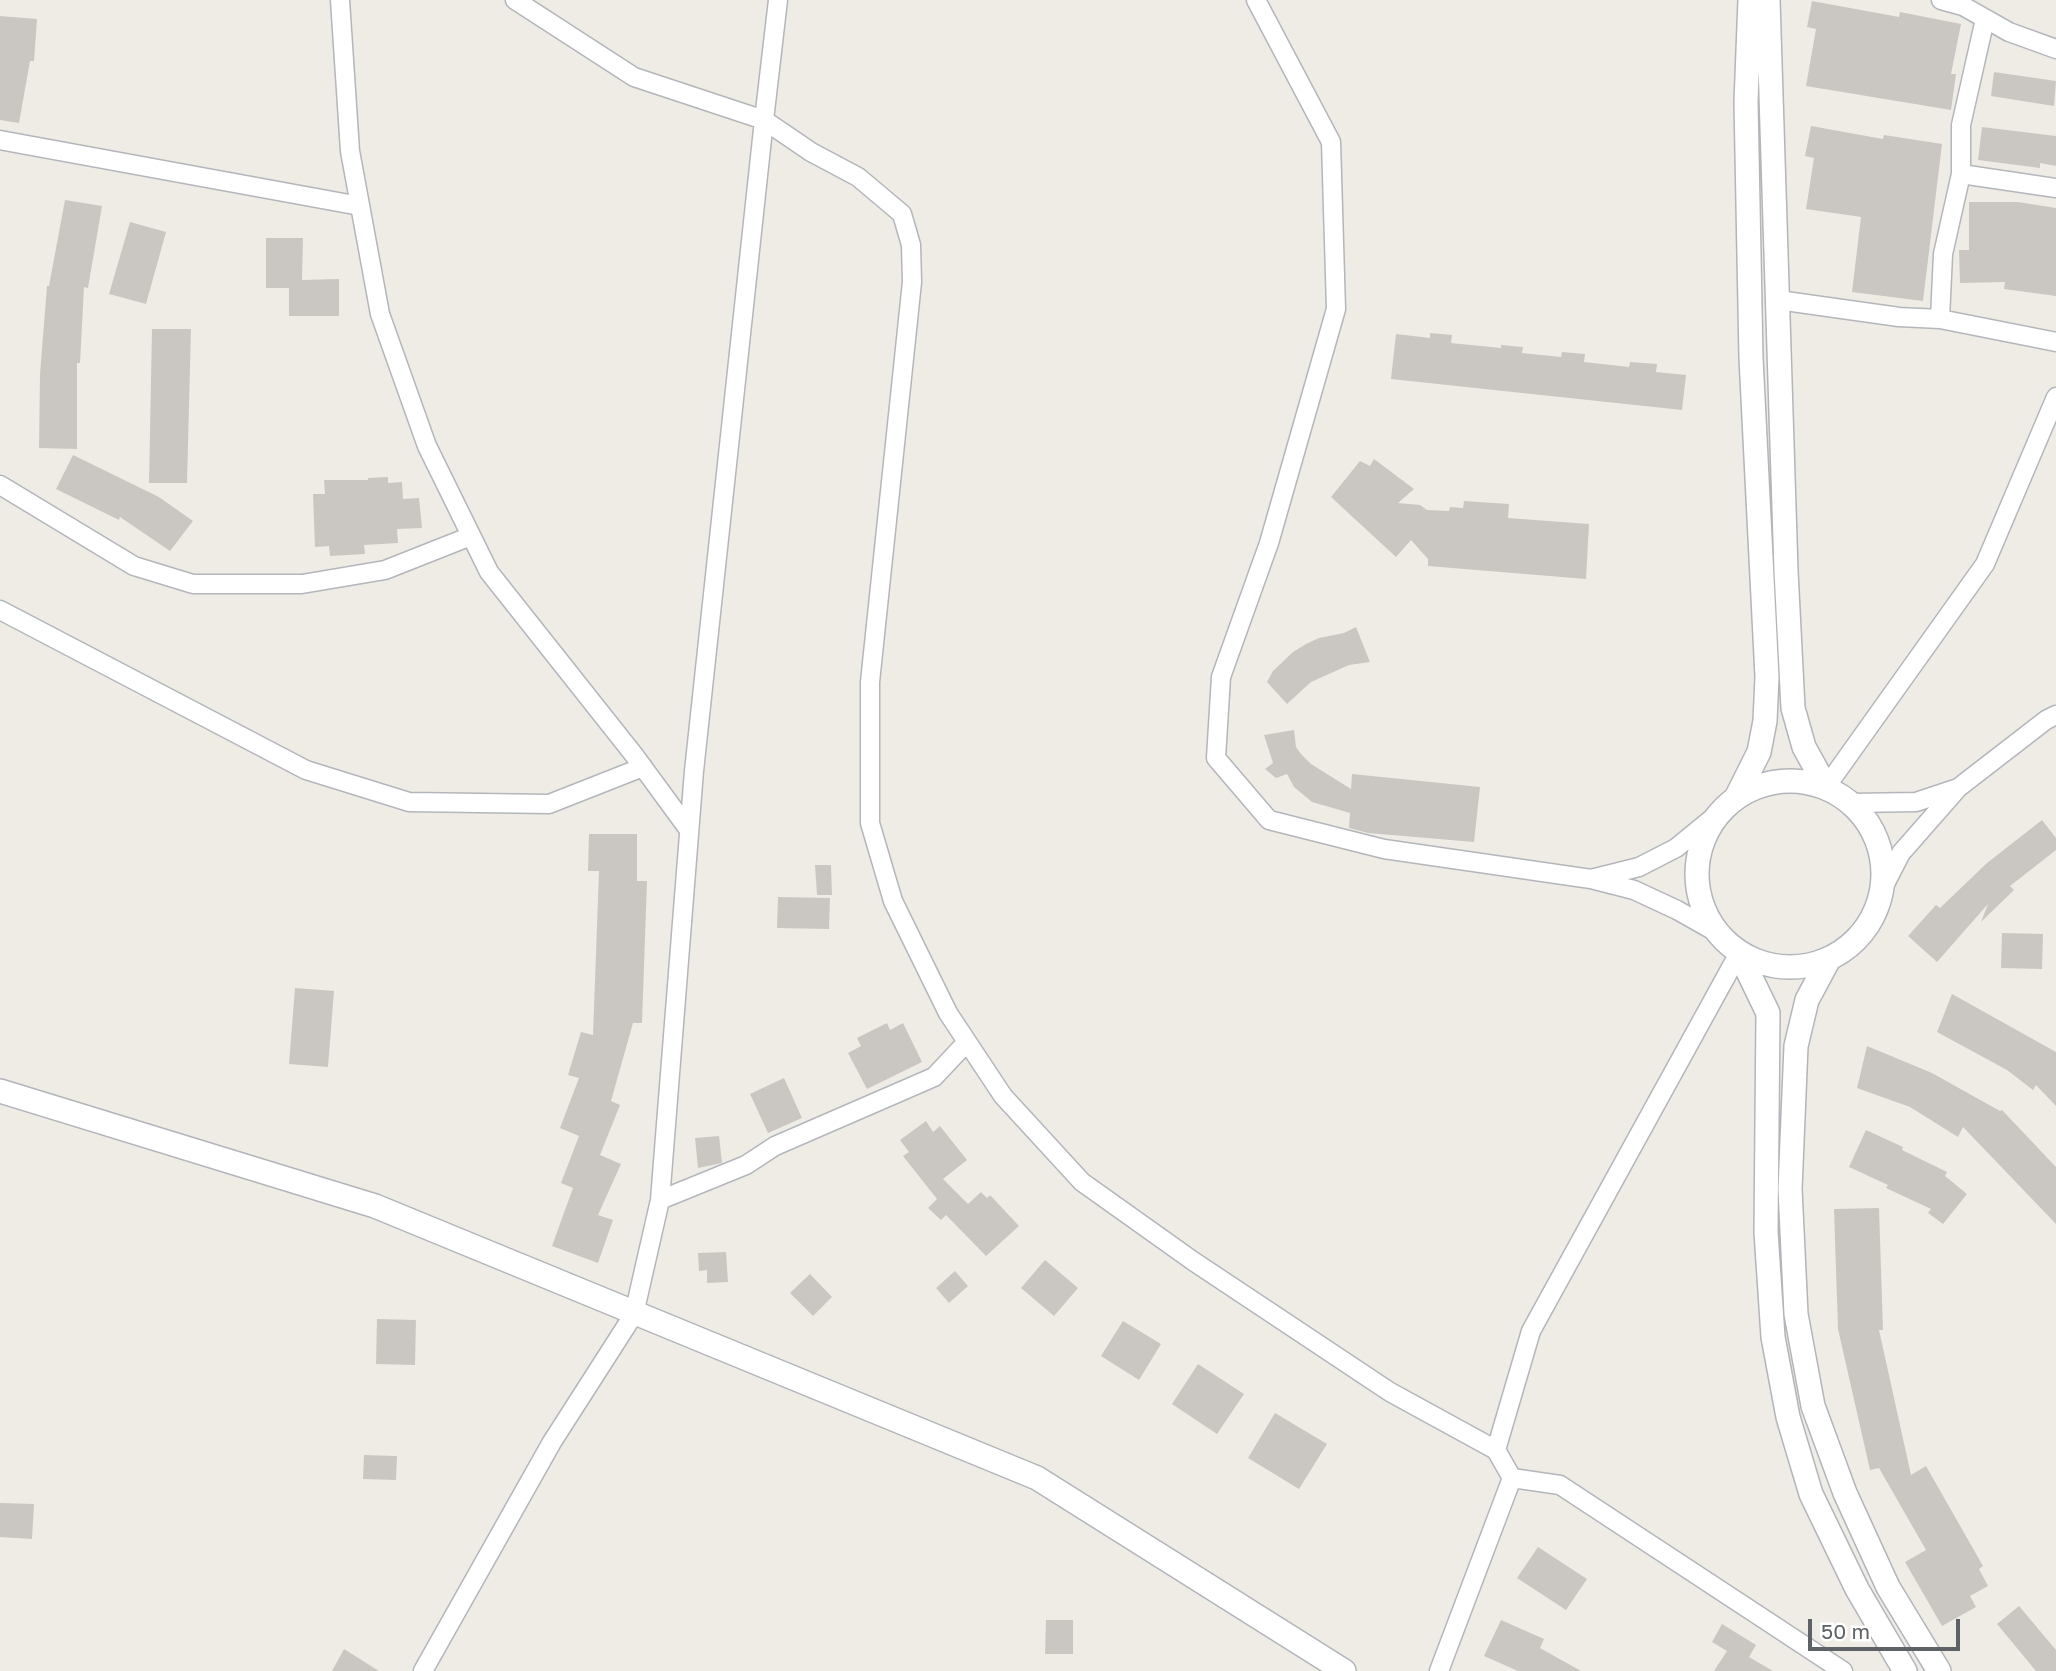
<!DOCTYPE html>
<html>
<head>
<meta charset="utf-8">
<style>
  body { margin:0 }
  #map { position:relative; width:2056px; height:1671px; overflow:hidden; background:#efece6; font-family:"Golos Text",sans-serif }
  canvas { display:block }
  .scale { position:absolute; left:1808px; top:1619px; width:152px; height:32px; box-sizing:border-box; border:4px solid #5e6165; border-top:0; padding-left:9px; font-size:21px; line-height:24px; white-space:nowrap; color:#5e6165; -webkit-text-stroke:5px #fff; paint-order:stroke }
</style>
</head>
<body>
<div id="map">
<canvas width="2056" height="1671"></canvas>
<div class="scale">50 m</div>
</div>
<script>
const ctx = document.querySelector('canvas').getContext('2d');
ctx.lineJoin = 'round';
function fill(path, color) {
  ctx.fillStyle = color;
  ctx.fill(path, 'evenodd');
}
function shape(rows) {
  const path = new Path2D();
  for (const r of rows) {
    if (r.length === 3) {
      path.moveTo(r[0] + r[2], r[1]);
      path.arc(r[0], r[1], r[2], 0, 2 * Math.PI);
      continue;
    }
    path.moveTo(r[0], r[1]);
    for (let i = 2; i < r.length; i += 2) path.lineTo(r[i], r[i + 1]);
  }
  return path;
}
function trace(path, color, width, dash) {
  ctx.strokeStyle = color;
  ctx.lineWidth = width;
  ctx.lineCap = dash ? 'butt' : 'round';
  ctx.setLineDash(dash || []);
  ctx.stroke(path);
}
fill(shape([
  [1812,1,1899,17,1900,12,1961,24,1951,74,1956,74,1951,110,1806,86,1816,29,1807,27],
  [0,16,37,19,34,61,30,61,19,123,0,120],
  [1994,72,2056,81,2054,106,1991,96],
  [1811,126,1883,139,1884,135,1942,144,1923,301,1852,292,1861,217,1806,209,1814,158,1805,156],
  [1982,127,2056,136,2056,166,2040,163,2040,168,1978,160],
  [65,200,102,206,88,288,84,287,80,363,77,363,77,449,39,448,40,374,47,286,49,286],
  [1969,202,2018,202,2056,208,2056,296,2004,289,2005,282,1960,283,1959,250,1969,250],
  [130,222,166,232,146,304,109,294],
  [266,238,303,238,302,280,339,279,339,316,289,316,289,288,266,288],
  [152,329,191,329,187,483,149,483],
  [1430,333,1452,335,1451,343,1501,348,1501,345,1523,347,1522,353,1561,357,1562,352,1585,354,1584,362,1629,367,1630,362,1657,364,1656,372,1686,375,1682,410,1391,379,1396,334,1430,338],
  [73,455,159,497,193,521,170,551,120,517,119,520,56,489],
  [1374,459,1414,489,1398,503,1420,505,1427,510,1449,511,1450,507,1463,508,1464,501,1509,504,1508,518,1589,524,1586,579,1428,566,1428,559,1411,540,1396,557,1331,497,1360,461,1370,466],
  [388,477,388,483,402,482,403,499,419,498,422,528,397,529,398,543,364,545,365,554,330,556,329,546,315,547,313,494,325,494,324,480,368,480,368,478],
  [1356,627,1370,662,1349,665,1311,682,1287,704,1267,682,1273,671,1293,652,1306,644,1319,638,1344,633],
  [1294,730,1296,747,1301,754,1311,764,1351,789,1352,774,1480,787,1474,842,1368,833,1349,828,1350,813,1312,802,1294,787,1287,774,1276,778,1265,769,1273,763,1264,735],
  [2042,820,2056,838,2056,850,2010,886,2014,890,1981,922,1988,904,1937,962,1908,936,1936,905,1940,908,1987,863],
  [589,834,637,834,637,881,647,881,642,1023,633,1023,611,1101,620,1105,600,1155,621,1164,598,1215,613,1220,598,1263,552,1246,573,1188,561,1183,579,1136,560,1128,579,1078,568,1075,581,1032,593,1035,599,871,588,871],
  [815,865,831,865,832,895,817,895],
  [778,897,830,898,829,929,777,928],
  [2002,933,2043,934,2042,969,2001,968],
  [295,988,334,991,328,1067,289,1064],
  [1952,994,2056,1052,2056,1106,2036,1085,2033,1090,2007,1070,1937,1032],
  [887,1023,890,1030,903,1023,922,1062,867,1089,848,1053,861,1046,857,1038],
  [1867,1046,1932,1073,2000,1111,2002,1110,2056,1167,2056,1224,1963,1127,1958,1137,1910,1107,1857,1088],
  [784,1078,802,1118,768,1133,750,1094],
  [926,1121,933,1132,940,1126,967,1160,943,1179,968,1204,981,1192,987,1198,990,1195,1019,1226,986,1256,946,1215,941,1220,928,1208,937,1199,903,1156,909,1152,900,1140],
  [1866,1130,1903,1147,1902,1150,1947,1172,1945,1176,1967,1194,1943,1224,1928,1213,1931,1209,1886,1188,1888,1185,1849,1167],
  [719,1136,722,1163,698,1168,695,1138],
  [1879,1208,1883,1330,1879,1330,1911,1475,1926,1466,1983,1566,1979,1569,1988,1586,1970,1596,1976,1607,1942,1626,1905,1562,1926,1550,1879,1468,1870,1470,1838,1329,1834,1209],
  [726,1252,728,1282,707,1283,707,1270,699,1271,698,1253],
  [1045,1260,1078,1288,1054,1316,1021,1288],
  [955,1271,968,1286,949,1303,936,1288],
  [810,1274,832,1297,813,1316,790,1293],
  [377,1319,416,1320,415,1365,376,1364],
  [1123,1321,1161,1344,1139,1380,1101,1356],
  [1198,1364,1244,1394,1217,1434,1172,1404],
  [1275,1413,1327,1444,1299,1489,1248,1458],
  [364,1455,397,1456,396,1480,363,1479],
  [0,1503,34,1504,32,1539,0,1537],
  [1538,1547,1587,1579,1566,1610,1517,1578],
  [2019,1606,2056,1650,2056,1671,2036,1671,1997,1624],
  [1046,1620,1073,1620,1073,1654,1045,1654],
  [1501,1620,1544,1639,1540,1648,1581,1671,1518,1671,1484,1656],
  [1722,1624,1756,1645,1749,1657,1773,1671,1714,1671,1727,1651,1712,1642],
  [344,1649,379,1671,332,1671]
]), '#cac7c3');
const street = shape([
  [340,0,350,151,380,314,427,446,489,572,634,755,689,830],
  [778,0,764,120,811,152,858,177,902,214,911,245,912,282,870,682,870,823,893,901,948,1013,1003,1096,1082,1182,1193,1261,1390,1392,1496,1450,1512,1478,1439,1671],
  [1256,0,1331,142,1336,309,1269,543,1221,677,1216,758,1269,820,1384,849,1591,879],
  [1941,0,1963,6,2009,32,2056,49],
  [0,140,360,206],
  [1961,174,2056,188],
  [1778,300,1899,317,1940,319,2056,342],
  [1940,319,1943,254,1961,174,1961,125,1985,19],
  [0,485,134,566,193,584,302,584,385,570,471,536],
  [0,610,306,770,409,802,549,804,643,767],
  [1826,787,1985,564,2056,397],
  [1958,788,2046,720,2056,715],
  [1853,803,1916,802,1958,788,1901,853,1883,888],
  [1714,817,1676,848,1639,867,1591,879,1634,890,1677,910,1716,932],
  [660,1200,746,1165,775,1146,934,1077,967,1042],
  [1496,1450,1531,1331,1739,953],
  [1512,1478,1560,1485,1843,1671],
  [423,1671,552,1442,634,1314,660,1200,694,771,764,120,634,77,515,0]
]);
const secondary = shape([
  [1768,0,1786,571,1793,708,1804,747,1826,787],
  [1790,874,93],
  [1737,796,1759,752,1765,721,1767,677,1751,358,1746,102,1750,0],
  [1739,953,1768,1013,1766,1232,1773,1337,1788,1417,1811,1494,1857,1589,1905,1671],
  [1829,959,1807,1000,1796,1046,1790,1189,1796,1314,1813,1406,1845,1493,1888,1587,1939,1671],
  [0,1091,375,1206,1037,1478,1344,1671]
]);
trace(street, '#b3b6ba', 21);
trace(secondary, '#b2b5b9', 26);
trace(street, '#fff', 18);
trace(secondary, '#fff', 23);
</script>
</body>
</html>
